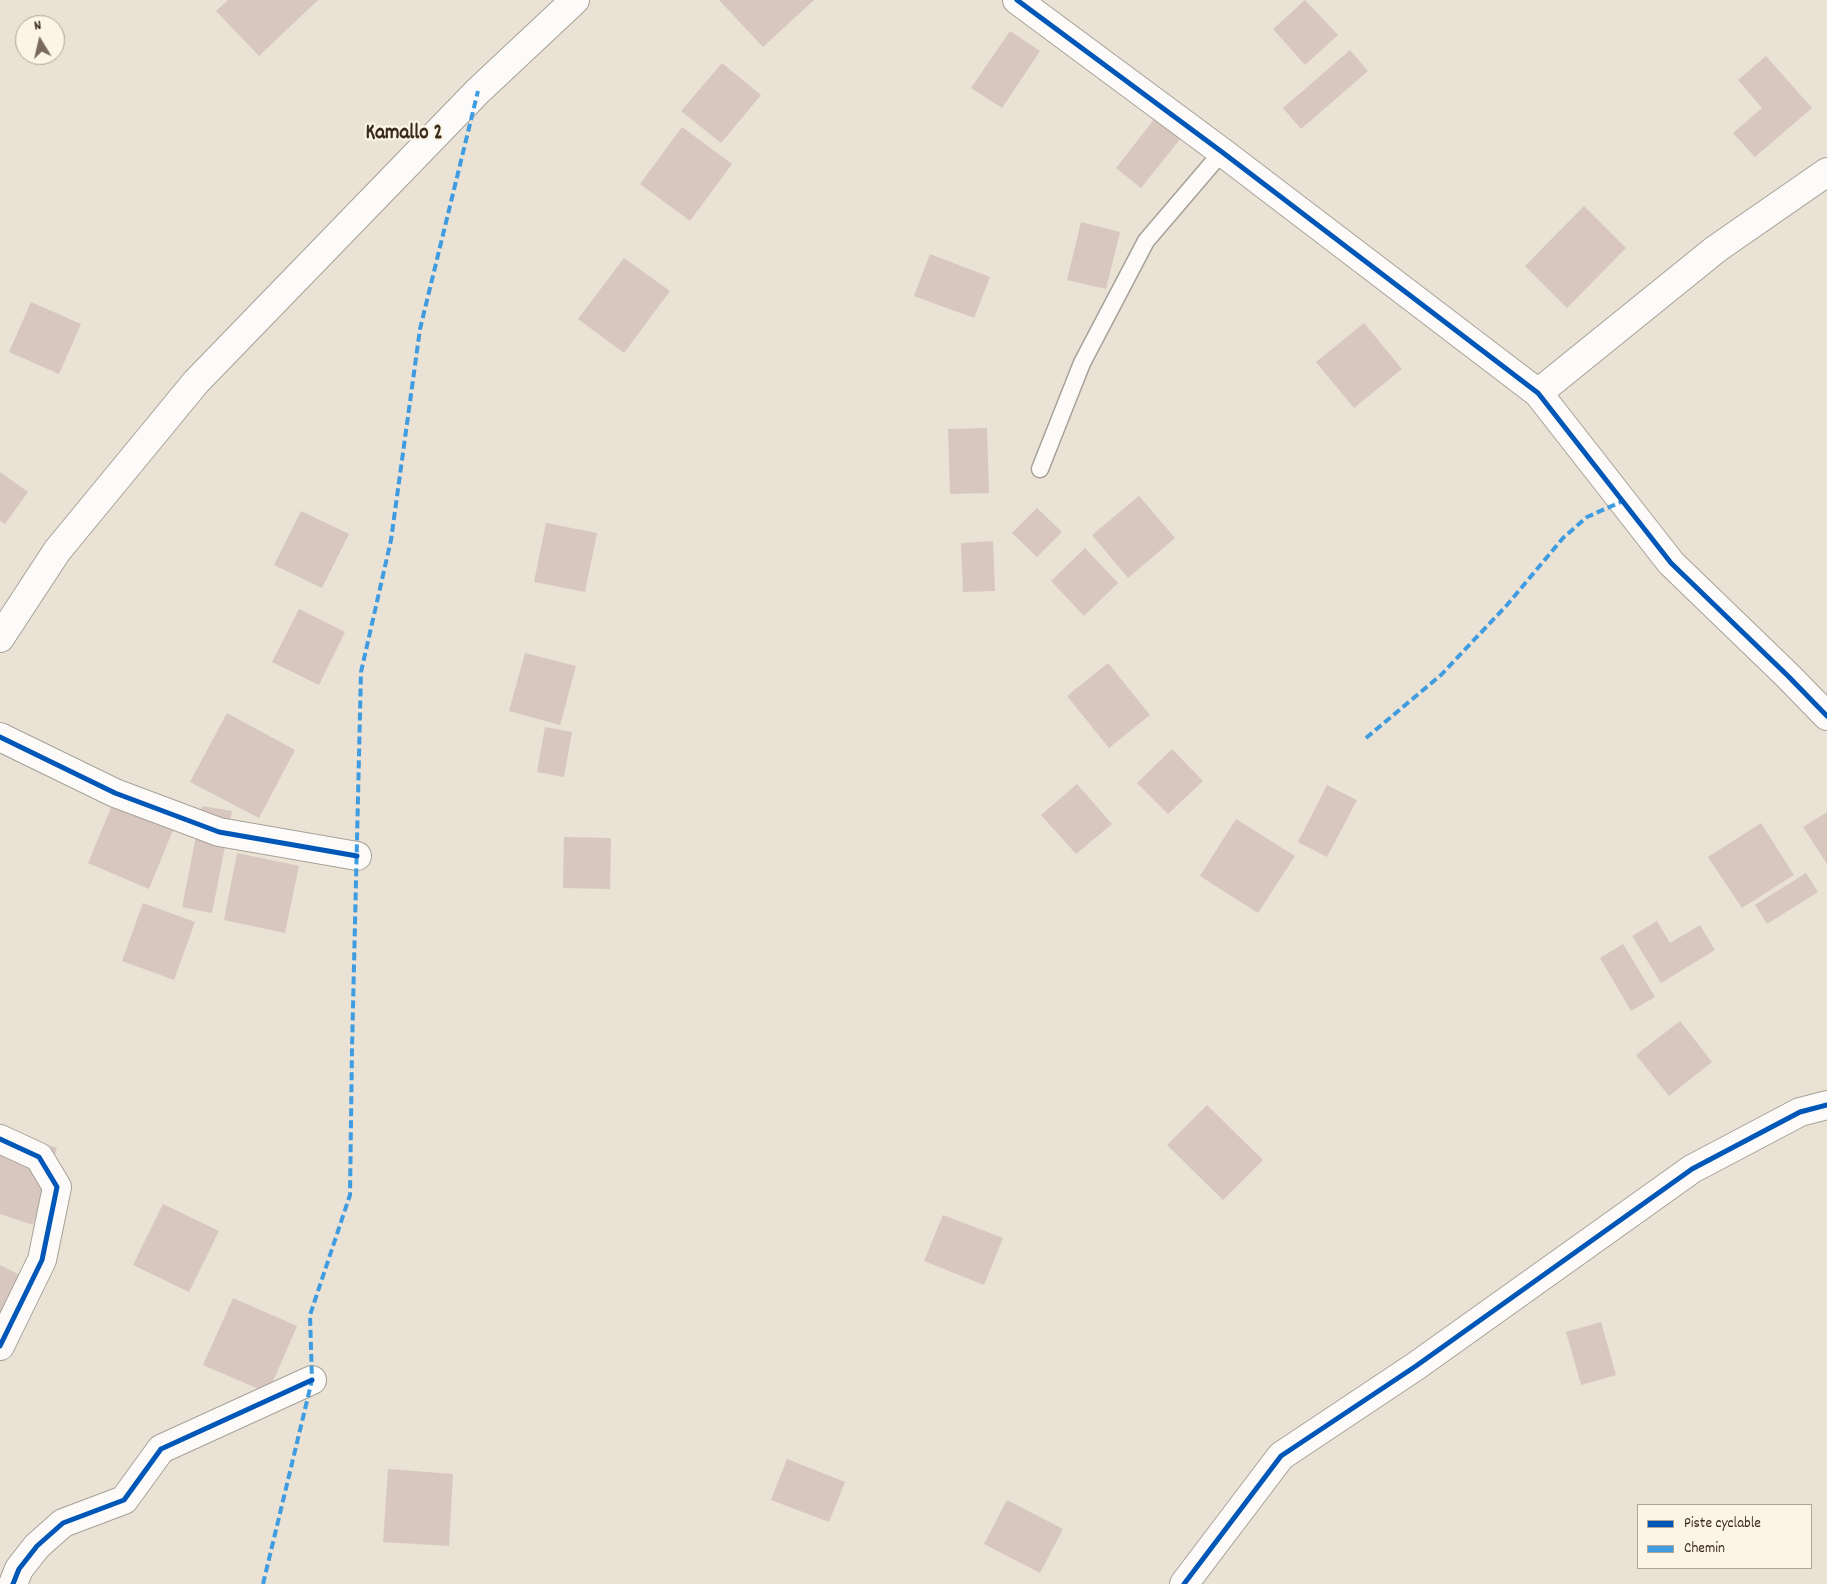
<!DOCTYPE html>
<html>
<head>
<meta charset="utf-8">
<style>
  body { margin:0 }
  #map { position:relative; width:1827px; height:1584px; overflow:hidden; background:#eae2d4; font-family:Dekko,sans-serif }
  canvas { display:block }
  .legend { position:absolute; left:1637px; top:1504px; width:175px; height:65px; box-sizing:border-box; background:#fcf5e5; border:1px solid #afa495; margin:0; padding:6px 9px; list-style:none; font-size:15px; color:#3b2a1e }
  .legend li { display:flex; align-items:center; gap:10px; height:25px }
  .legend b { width:25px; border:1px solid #afa495 }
  .north { position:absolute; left:15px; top:15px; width:50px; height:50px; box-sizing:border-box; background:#fcf5e5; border:1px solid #afa495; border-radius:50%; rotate:351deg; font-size:14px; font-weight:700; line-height:20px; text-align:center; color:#3b2a1e }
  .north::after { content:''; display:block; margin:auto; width:18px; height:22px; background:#786a5e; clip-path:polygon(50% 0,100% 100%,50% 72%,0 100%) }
</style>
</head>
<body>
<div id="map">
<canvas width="1827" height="1584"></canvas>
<ul class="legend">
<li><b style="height:6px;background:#0057b8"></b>Piste cyclable</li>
<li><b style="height:6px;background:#3f9ce0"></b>Chemin</li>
</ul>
<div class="north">N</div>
</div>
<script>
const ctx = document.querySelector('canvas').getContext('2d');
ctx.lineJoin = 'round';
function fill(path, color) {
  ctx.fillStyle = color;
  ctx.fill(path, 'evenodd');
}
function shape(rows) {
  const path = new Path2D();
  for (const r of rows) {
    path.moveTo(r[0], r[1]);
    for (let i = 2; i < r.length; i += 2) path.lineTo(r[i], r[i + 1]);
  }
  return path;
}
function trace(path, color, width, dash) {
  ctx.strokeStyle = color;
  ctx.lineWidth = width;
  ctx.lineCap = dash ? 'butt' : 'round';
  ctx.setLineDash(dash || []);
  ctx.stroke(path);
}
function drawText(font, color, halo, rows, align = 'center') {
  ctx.font = font + ' Dekko,sans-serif';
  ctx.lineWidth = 4.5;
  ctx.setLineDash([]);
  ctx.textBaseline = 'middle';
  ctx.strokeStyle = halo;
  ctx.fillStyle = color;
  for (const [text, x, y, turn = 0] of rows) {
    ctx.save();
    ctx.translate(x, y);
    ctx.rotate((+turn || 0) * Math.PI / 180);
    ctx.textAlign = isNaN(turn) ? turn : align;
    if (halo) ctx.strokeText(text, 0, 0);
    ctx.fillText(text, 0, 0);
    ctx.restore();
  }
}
fill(shape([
  [228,0,318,0,259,56,216,11],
  [719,0,814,0,763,47],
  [1305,0,1338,35,1305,65,1273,29],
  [1010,31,1040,51,1002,108,971,88],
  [1350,50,1368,71,1301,129,1283,108],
  [1766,56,1812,108,1755,157,1733,133,1762,108,1738,80],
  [722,63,761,95,721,143,681,111],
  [1155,118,1181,138,1141,188,1116,168],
  [682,127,732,164,690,221,640,184],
  [1584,206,1626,248,1567,308,1525,266],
  [1081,222,1120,232,1106,289,1067,280],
  [930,254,990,277,974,318,914,296],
  [624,258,670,291,624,353,578,319],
  [31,302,81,324,59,374,9,352],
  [1364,323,1402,369,1354,408,1316,362],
  [987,428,989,493,950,494,948,429],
  [0,472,28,492,5,524,0,521],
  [1139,496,1175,538,1128,578,1092,535],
  [1037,508,1062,532,1037,557,1012,533],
  [301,511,349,534,322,588,274,565],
  [546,523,597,533,585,592,534,582],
  [993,541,995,591,963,592,961,543],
  [1085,548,1118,583,1084,616,1051,581],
  [299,609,345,632,319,685,272,662],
  [525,653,576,666,560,725,509,711],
  [1108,663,1150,715,1109,748,1067,696],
  [227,713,295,750,259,818,190,782],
  [545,727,572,732,564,777,537,772],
  [1172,749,1203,781,1168,814,1137,783],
  [1077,784,1112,824,1076,854,1041,815],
  [1327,785,1357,800,1327,857,1298,842],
  [112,805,173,830,149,889,88,863],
  [202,806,232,811,212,913,182,907],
  [1827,812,1827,864,1803,827],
  [1236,819,1295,856,1258,913,1200,876],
  [1761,823,1794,875,1742,908,1708,857],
  [564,837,611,838,610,889,563,888],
  [237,853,299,866,285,933,224,920],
  [1806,873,1818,892,1767,924,1755,905],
  [143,903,195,922,174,980,122,961],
  [1657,921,1670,943,1700,925,1715,950,1661,983,1632,936],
  [1623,944,1655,997,1631,1011,1600,958],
  [1680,1021,1712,1062,1669,1096,1636,1055],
  [1207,1105,1263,1160,1223,1200,1167,1145],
  [0,1130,57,1148,33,1225,0,1214],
  [163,1204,219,1231,189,1292,133,1265],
  [943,1215,1003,1238,984,1285,924,1261],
  [0,1265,28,1279,0,1336],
  [233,1298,297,1326,268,1393,203,1365],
  [1601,1322,1616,1375,1581,1385,1566,1332],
  [787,1459,845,1482,829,1522,771,1500],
  [388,1469,453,1474,449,1546,383,1542],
  [1007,1500,1063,1529,1040,1573,984,1544]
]), '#d8c7bf');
const lane = shape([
  [1040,469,1082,363,1146,241,1222,152]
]);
const street = shape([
  [1017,0,1222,152,1538,393,1671,563,1788,676,1827,716],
  [1538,393,1716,249,1827,172],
  [0,737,115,793,219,832,357,856],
  [0,1139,39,1157,57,1187,42,1260,0,1346],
  [13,1584,19,1569,37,1546,63,1523,124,1500,161,1449,312,1380],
  [1184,1584,1281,1456,1416,1366,1692,1169,1800,1112,1827,1105]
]);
const highway = shape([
  [0,638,57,551,196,382,478,91,575,0]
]);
trace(lane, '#a7a197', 19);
trace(street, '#a7a197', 30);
trace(highway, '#a7a197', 30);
trace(lane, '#fcfbf9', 16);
trace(street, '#fcfbf9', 28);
trace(highway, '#fcfbf9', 28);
trace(shape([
  [1366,738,1441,675,1507,605,1563,538,1587,517,1623,501],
  [263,1584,312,1380,310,1315,350,1195,352,1049,361,672,391,540,420,329,478,91]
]), '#3f9ce0', 4, [8, 4]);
trace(shape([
  [1017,0,1222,152,1538,393,1671,563,1788,676,1827,716],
  [0,737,115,793,219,832,357,856],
  [0,1139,39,1157,57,1187,42,1260,0,1346],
  [13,1584,19,1569,37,1546,63,1523,124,1500,161,1449,312,1380],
  [1184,1584,1281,1456,1416,1366,1692,1169,1800,1112,1827,1105]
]), '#0057b8', 5);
drawText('bold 21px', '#3b2a1e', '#fcf5e5', [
  ["Kamallo 2",404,135]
]);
</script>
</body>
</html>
